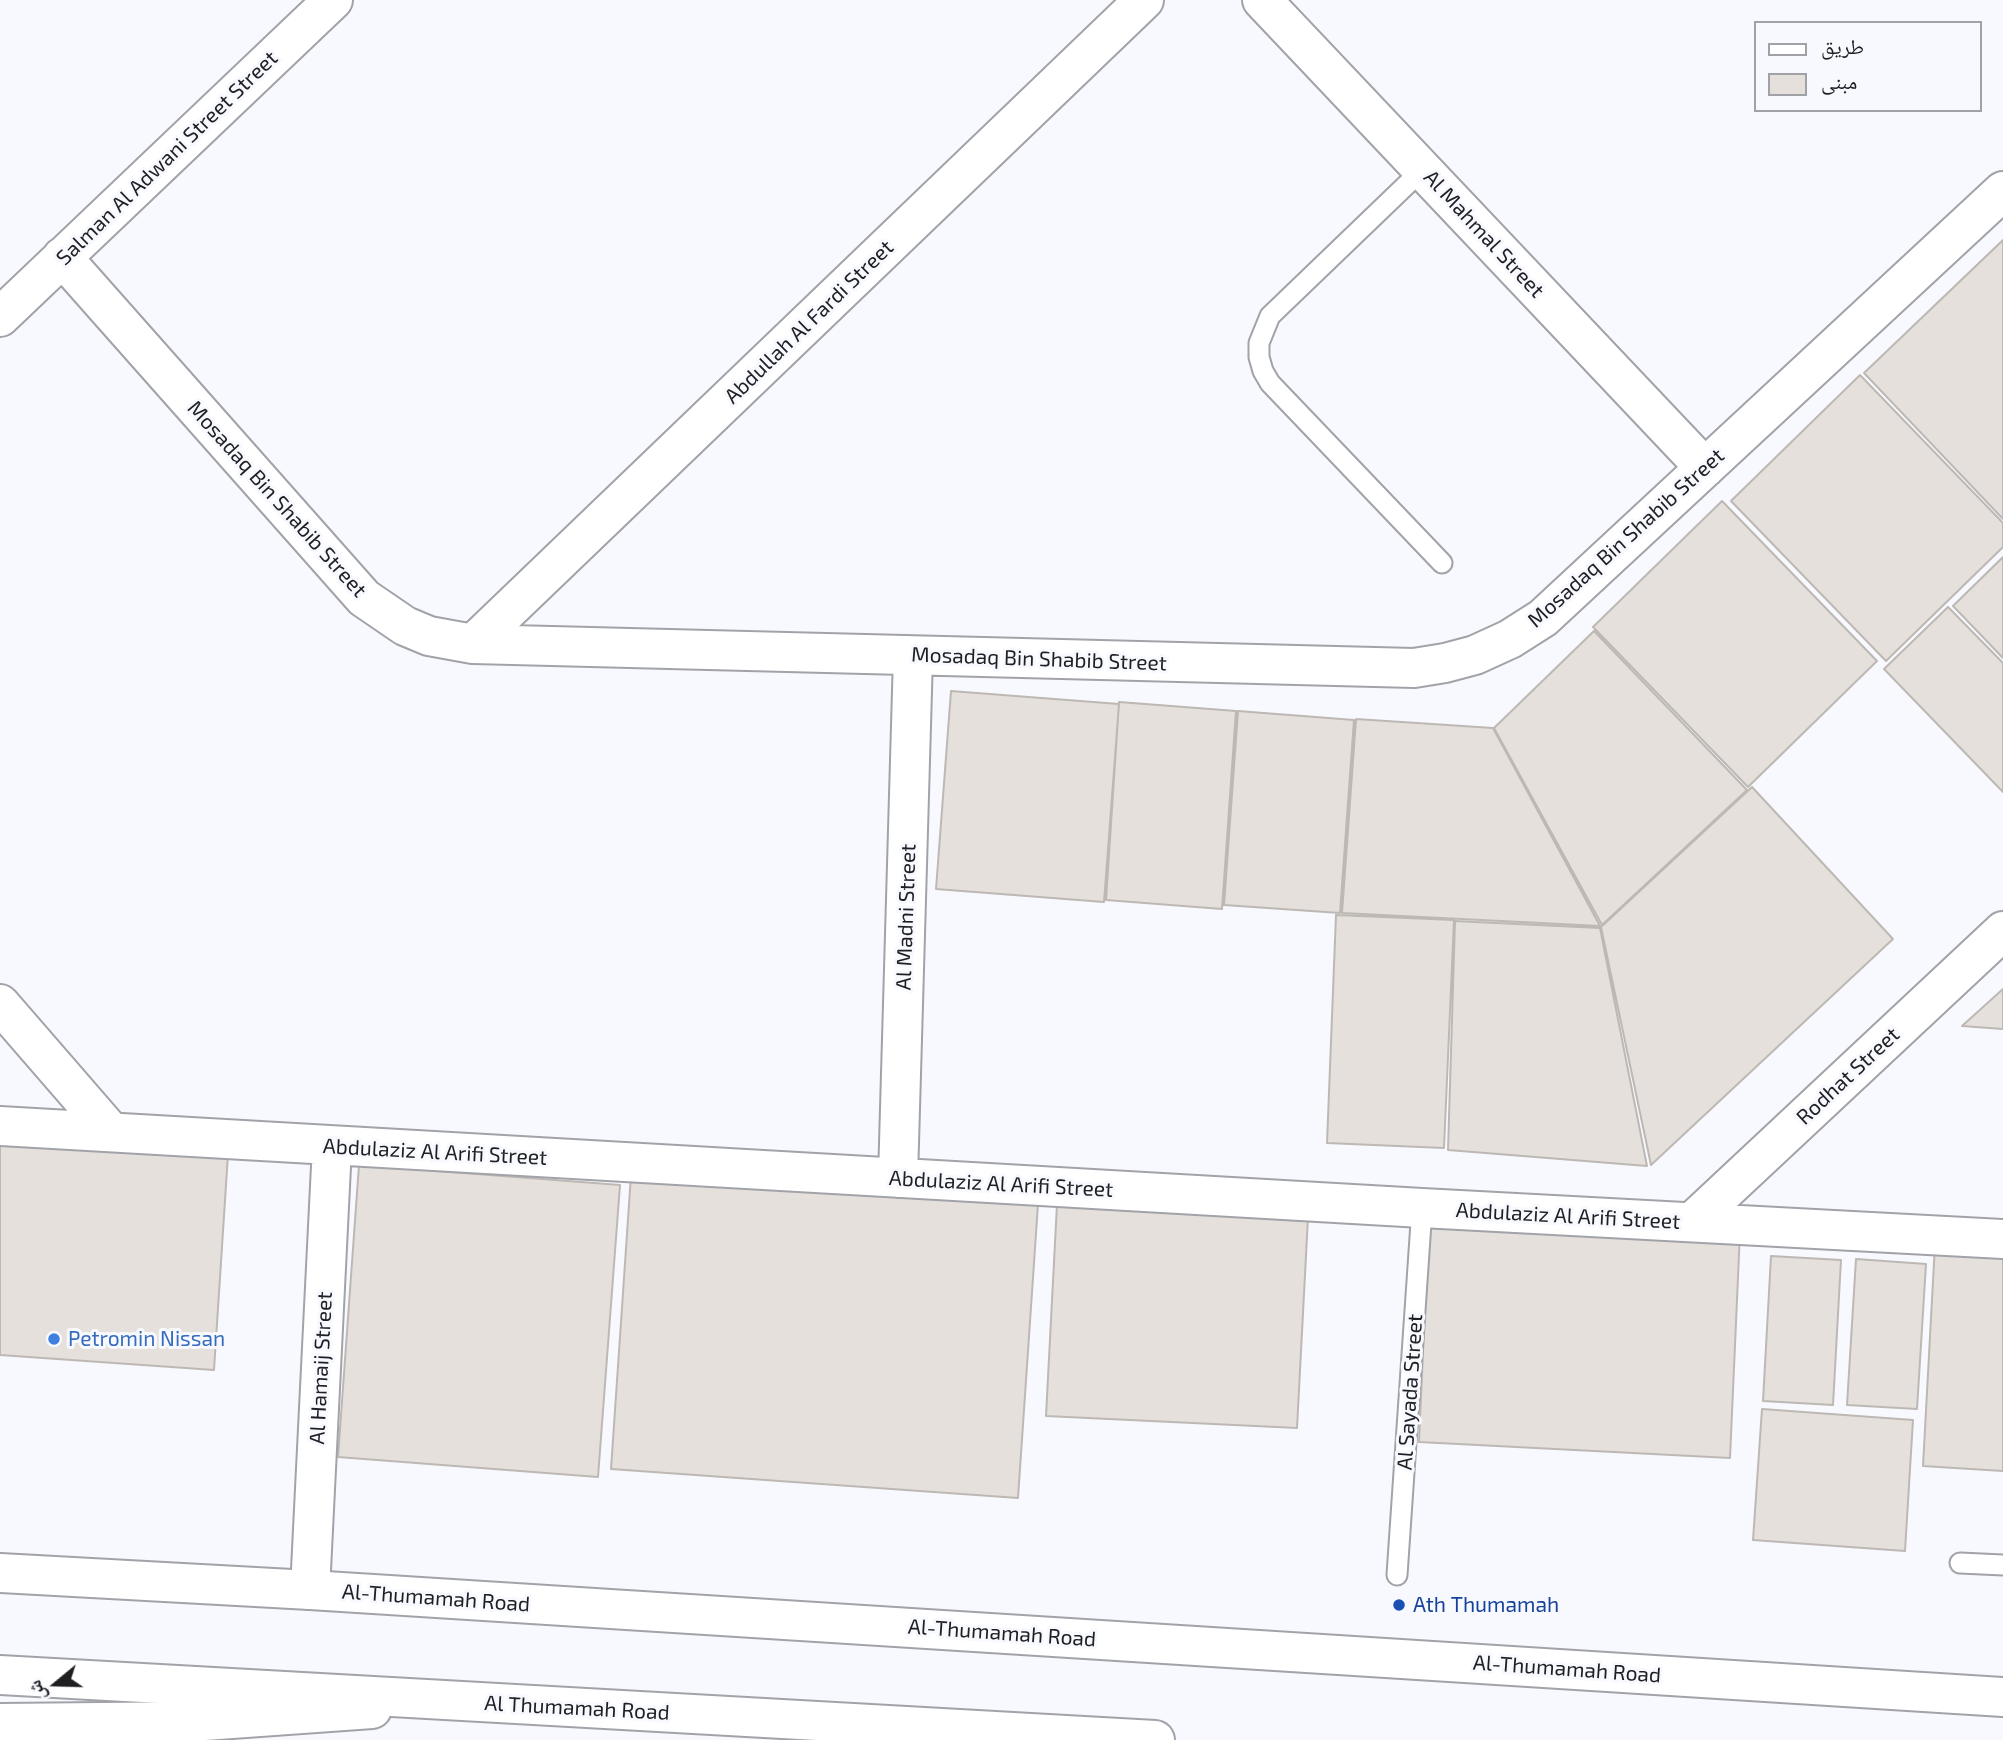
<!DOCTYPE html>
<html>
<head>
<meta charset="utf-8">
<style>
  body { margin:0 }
  #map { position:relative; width:2003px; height:1740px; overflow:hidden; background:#f7f9ff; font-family:"Exo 2","Noto Naskh Arabic",sans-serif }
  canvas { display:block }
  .legend { position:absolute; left:1754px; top:21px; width:228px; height:91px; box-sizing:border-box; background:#f7f9ff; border:2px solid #a1a2a7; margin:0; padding:9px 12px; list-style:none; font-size:21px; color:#1f1f22 }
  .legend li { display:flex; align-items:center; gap:14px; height:35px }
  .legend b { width:35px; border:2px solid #a1a2a7 }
  .north { position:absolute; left:21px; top:1649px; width:70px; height:70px; -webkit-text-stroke:5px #f7f9ff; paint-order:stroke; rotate:251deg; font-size:19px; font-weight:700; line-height:28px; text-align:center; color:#1f1f22 }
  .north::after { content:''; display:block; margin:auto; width:24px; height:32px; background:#1f1f22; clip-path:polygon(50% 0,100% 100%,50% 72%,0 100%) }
</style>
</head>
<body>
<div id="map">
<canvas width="2003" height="1740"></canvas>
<ul class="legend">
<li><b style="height:9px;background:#fff"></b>طريق</li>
<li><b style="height:19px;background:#e5e0db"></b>مبنى</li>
</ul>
<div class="north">ش</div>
</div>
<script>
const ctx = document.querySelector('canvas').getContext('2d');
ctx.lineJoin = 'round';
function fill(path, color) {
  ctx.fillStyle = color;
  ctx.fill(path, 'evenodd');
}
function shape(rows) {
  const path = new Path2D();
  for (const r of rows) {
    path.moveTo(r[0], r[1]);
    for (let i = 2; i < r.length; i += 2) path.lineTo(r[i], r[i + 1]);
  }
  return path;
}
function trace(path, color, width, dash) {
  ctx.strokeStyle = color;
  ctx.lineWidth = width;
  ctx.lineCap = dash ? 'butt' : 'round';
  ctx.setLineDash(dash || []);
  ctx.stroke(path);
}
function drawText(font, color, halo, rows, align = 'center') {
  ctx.font = font + ' "Exo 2",sans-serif';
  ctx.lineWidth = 6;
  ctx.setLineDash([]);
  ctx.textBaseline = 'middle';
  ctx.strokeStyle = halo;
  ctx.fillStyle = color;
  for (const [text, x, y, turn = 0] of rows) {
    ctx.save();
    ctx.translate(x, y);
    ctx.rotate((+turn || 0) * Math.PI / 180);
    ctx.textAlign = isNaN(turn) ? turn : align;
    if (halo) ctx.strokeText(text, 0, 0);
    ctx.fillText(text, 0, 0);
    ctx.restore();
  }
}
const building = shape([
  [2003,240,2003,519,1864,373,2003,240],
  [1860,375,2003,523,2003,547,1886,661,1731,501,1860,375],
  [1722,501,1877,661,1748,787,1593,627,1722,501],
  [2003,557,2003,658,1953,606,2003,557],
  [1948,607,2003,663,2003,792,1884,669,1948,607],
  [1594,631,1747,790,1602,925,1494,728,1594,631],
  [951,691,1119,704,1104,902,936,889,951,691],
  [1119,702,1236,711,1222,909,1106,900,1119,702],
  [1238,711,1354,720,1340,913,1224,905,1238,711],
  [1356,719,1493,728,1600,926,1342,913,1356,719],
  [1752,787,1893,939,1651,1165,1601,927,1752,787],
  [1336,915,1454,920,1444,1148,1327,1143,1336,915],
  [1455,921,1600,928,1647,1166,1448,1150,1455,921],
  [2003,989,2003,1029,1962,1026,2003,989],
  [0,1139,228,1154,214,1370,0,1355,0,1139],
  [359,1165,620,1185,598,1477,338,1457,359,1165],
  [631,1175,1038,1204,1018,1498,611,1469,631,1175],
  [1057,1204,1308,1217,1297,1428,1046,1416,1057,1204],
  [1429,1216,1740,1232,1730,1458,1419,1442,1429,1216],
  [1935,1244,2003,1248,2003,1471,1923,1466,1935,1244],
  [1771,1256,1841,1260,1833,1405,1763,1401,1771,1256],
  [1856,1259,1926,1264,1917,1409,1847,1405,1856,1259],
  [1762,1409,1913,1420,1905,1551,1753,1540,1762,1409]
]);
fill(building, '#e5e0db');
trace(building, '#bdb8b3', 2);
const lane = shape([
  [1423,169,1270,316,1259,343,1259,357,1263,371,1270,383,1442,563],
  [1960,1563,2003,1565],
  [1397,1575,1422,1208]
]);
const street = shape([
  [1262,0,1705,468],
  [62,257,364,598,405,626,429,636,473,644,1414,668,1445,663,1475,655,1510,639,1543,618,2003,191],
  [0,317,333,0],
  [473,644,1144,0],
  [0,1004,111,1132],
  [0,1126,1422,1208,2003,1239],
  [898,1178,913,656],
  [1692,1222,2003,931],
  [310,1590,332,1146]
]);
const secondary = shape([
  [0,1723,204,1721,372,1709]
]);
const primary = shape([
  [0,1573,310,1590,2003,1697],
  [0,1675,1155,1740]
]);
trace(lane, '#a1a3a9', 23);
trace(street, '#a1a3a9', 42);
trace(secondary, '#a1a3a9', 42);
trace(primary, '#a1a3a9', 42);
trace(lane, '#fff', 19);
trace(street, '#fff', 38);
trace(secondary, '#fff', 38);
trace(primary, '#fff', 38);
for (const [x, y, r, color] of [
  [54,1339,7,"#3f7fe0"],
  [1399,1605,7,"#1a4fb4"]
]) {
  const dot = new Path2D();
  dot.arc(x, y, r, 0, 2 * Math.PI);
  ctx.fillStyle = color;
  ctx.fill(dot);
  trace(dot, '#f7f9ff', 2.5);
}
drawText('21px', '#1f1f22', '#f7f9ff', [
  ["Salman Al Adwani Street Street",167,158,-44],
  ["Al Mahmal Street",1484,234,47],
  ["Abdullah Al Fardi Street",809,322,-44],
  ["Mosadaq Bin Shabib Street",277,499,48],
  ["Mosadaq Bin Shabib Street",1626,538,-42],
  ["Mosadaq Bin Shabib Street",1039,659,2],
  ["Al Madni Street",906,917,-88],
  ["Rodhat Street",1848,1076,-43],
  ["Abdulaziz Al Arifi Street",435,1152,3],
  ["Abdulaziz Al Arifi Street",1001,1184,3],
  ["Abdulaziz Al Arifi Street",1568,1216,3],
  ["Al Hamaij Street",321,1368,-87],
  ["Al Sayada Street",1410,1392,-86],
  ["Al-Thumamah Road",436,1598,4],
  ["Al-Thumamah Road",1002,1633,4],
  ["Al-Thumamah Road",1567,1669,4],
  ["Al Thumamah Road",577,1708,3]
]);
drawText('21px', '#366cbe', '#f7f9ff', [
  ["Petromin Nissan",68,1339]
], 'left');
drawText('21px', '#164399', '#f7f9ff', [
  ["Ath Thumamah",1413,1605]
], 'left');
</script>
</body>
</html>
